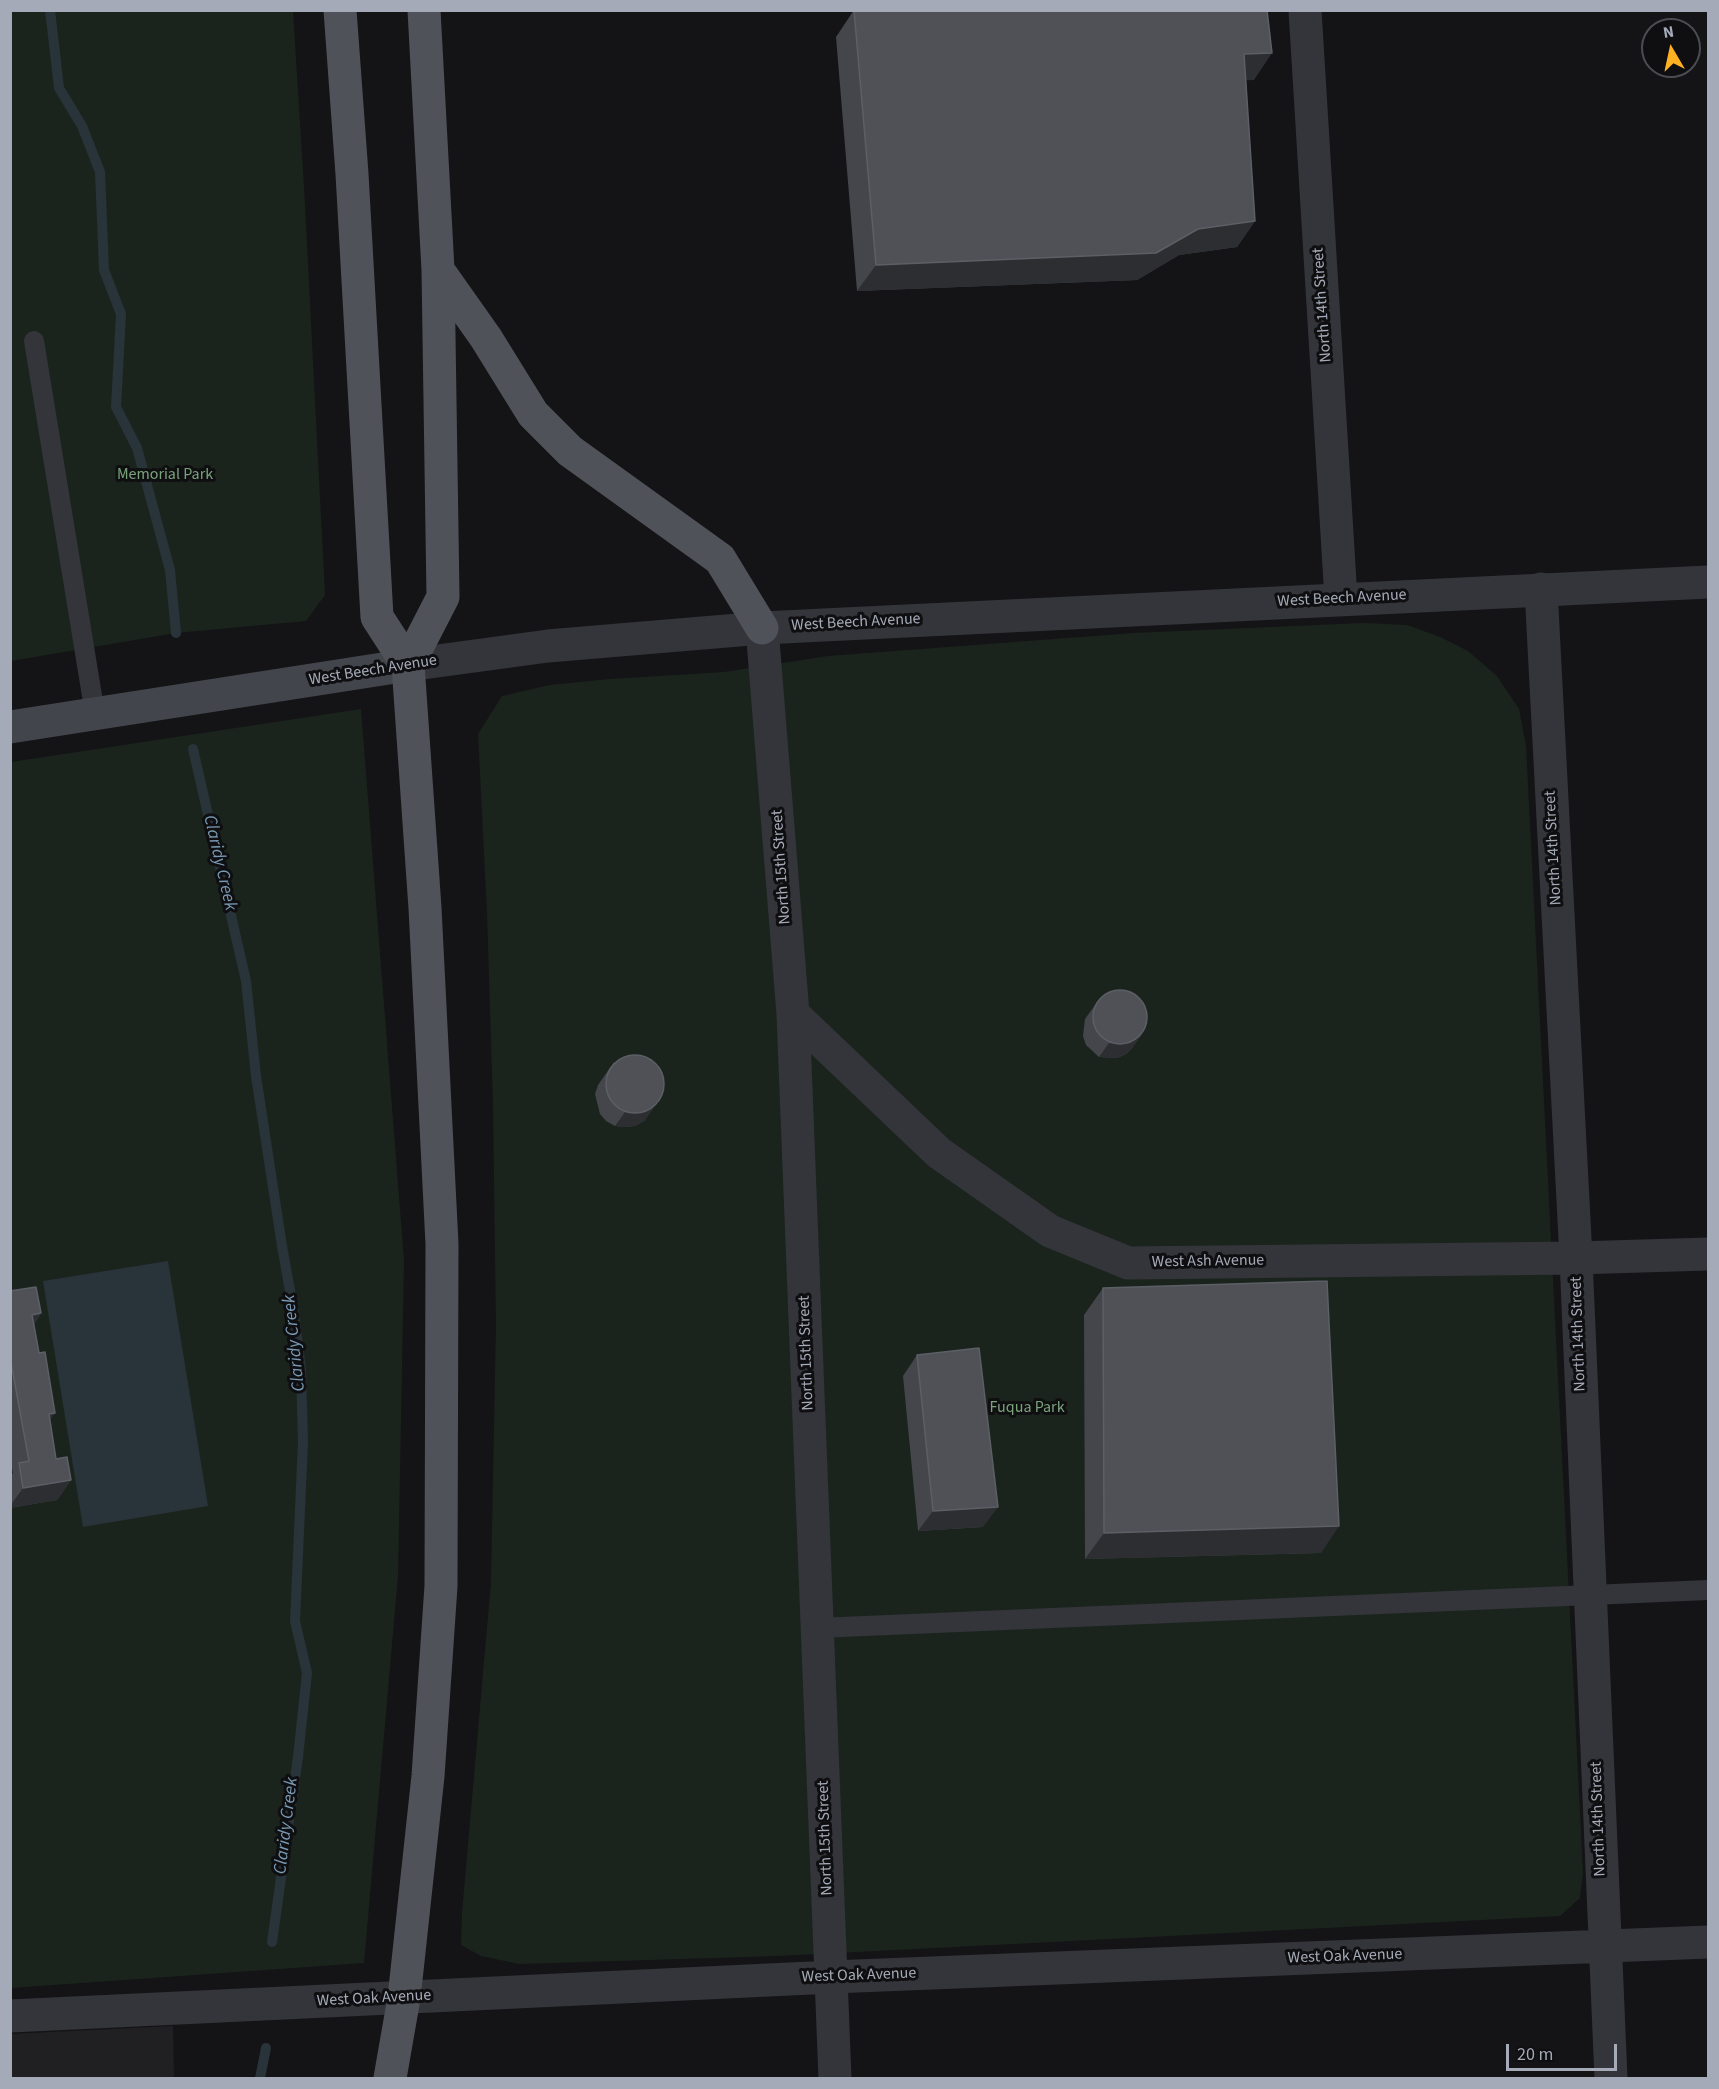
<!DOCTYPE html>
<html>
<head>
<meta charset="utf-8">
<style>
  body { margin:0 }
  #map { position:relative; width:1719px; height:2089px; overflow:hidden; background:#141416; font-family:"Source Sans 3",sans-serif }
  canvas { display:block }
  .frame { position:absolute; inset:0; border:12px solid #a4aab7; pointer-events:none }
  .north { position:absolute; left:1641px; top:18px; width:60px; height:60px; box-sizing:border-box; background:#0f0f11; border:2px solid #4b4d53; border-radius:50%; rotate:351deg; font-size:16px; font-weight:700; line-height:24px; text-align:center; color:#a4aab7 }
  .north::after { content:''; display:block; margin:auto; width:21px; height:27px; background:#feb023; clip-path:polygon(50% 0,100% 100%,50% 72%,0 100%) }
  .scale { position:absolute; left:1506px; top:2044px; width:111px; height:27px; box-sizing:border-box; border:3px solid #a4aab7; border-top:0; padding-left:8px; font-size:18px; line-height:21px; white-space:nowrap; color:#a4aab7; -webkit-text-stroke:4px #0f0f11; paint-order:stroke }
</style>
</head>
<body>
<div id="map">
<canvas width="1719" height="2089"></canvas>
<div class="frame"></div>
<div class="north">N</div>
<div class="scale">20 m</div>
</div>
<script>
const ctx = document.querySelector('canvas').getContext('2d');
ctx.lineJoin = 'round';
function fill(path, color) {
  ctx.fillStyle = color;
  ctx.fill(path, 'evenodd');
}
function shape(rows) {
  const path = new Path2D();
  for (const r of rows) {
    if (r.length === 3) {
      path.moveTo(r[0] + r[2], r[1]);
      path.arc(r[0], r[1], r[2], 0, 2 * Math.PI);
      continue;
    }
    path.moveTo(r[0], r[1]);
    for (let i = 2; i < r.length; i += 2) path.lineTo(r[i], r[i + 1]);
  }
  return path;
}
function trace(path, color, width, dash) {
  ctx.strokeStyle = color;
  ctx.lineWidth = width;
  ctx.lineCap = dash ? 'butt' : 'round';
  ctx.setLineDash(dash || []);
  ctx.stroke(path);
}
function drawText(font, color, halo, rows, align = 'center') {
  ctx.font = font + ' "Source Sans 3",sans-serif';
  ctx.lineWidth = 6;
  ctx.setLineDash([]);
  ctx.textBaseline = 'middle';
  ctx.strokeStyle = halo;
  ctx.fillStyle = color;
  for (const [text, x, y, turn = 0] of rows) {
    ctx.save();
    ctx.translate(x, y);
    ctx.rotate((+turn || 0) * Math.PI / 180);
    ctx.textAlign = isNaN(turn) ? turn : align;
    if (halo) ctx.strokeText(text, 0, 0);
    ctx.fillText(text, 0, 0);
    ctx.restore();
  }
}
fill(shape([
  [173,2026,174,2078,11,2078,11,2034]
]), '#202023');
fill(shape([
  [11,11,293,11,304,187,325,595,306,621,176,633,11,661],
  [1363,623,1407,625,1440,637,1468,651,1497,676,1519,709,1526,746,1583,1872,1580,1898,1560,1916,778,1956,519,1964,481,1956,461,1945,462,1913,491,1582,496,1326,493,1104,487,913,478,734,502,696,550,685,610,679,724,672,828,656,1134,633],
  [361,709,404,1261,398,1576,364,1963,11,1988,11,762]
]), '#1b241c');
fill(shape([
  [168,1261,208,1506,83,1527,43,1281]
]), '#29333a');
trace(shape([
  [50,10,59,88,82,126,100,172,104,270,121,314,116,407,137,448,170,570,176,633],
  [193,749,246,981,256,1076,282,1246,294,1313,301,1370,303,1442,295,1621,307,1673,298,1757,272,1942],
  [260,2078,266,2048]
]), '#29333a', 10);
trace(shape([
  [34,341,95,714],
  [818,1628,1708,1590]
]), '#34353b', 20);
trace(shape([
  [1305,10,1341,599],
  [1541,589,1576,1258,1611,2078],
  [762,628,793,1014,835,2078],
  [793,1014,939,1153,1050,1231,1128,1263,1576,1258,1708,1254],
  [10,2016,832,1977,1708,1942]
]), '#34353b', 33);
trace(shape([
  [408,665,548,646,762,628,1708,582]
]), '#34353b', 33);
trace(shape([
  [10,727,408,665]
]), '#42454b', 33);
trace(shape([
  [340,10,352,174,377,617,408,665,425,908,442,1244,441,1586,428,1776,404,1998,390,2078],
  [438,270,486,338,533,414,570,451,720,559,762,628],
  [408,665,443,597,438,270,424,10]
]), '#50525a', 33);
fill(shape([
  [854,10,1254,80,1246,80,1255,221,1237,247,1179,255,1137,280,857,291,836,37],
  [1100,998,1142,1034,1132,1048,1126,1054,1117,1058,1099,1057,1086,1045,1083,1036,1085,1019],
  [614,1062,654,1107,644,1121,635,1126,625,1127,615,1126,606,1121,600,1114,595,1094,598,1085],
  [1103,1288,1321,1553,1085,1559,1084,1315],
  [10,1291,41,1313,34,1324,56,1459,71,1480,57,1500,10,1508,10,1475,13,1473,10,1461],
  [917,1355,983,1527,918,1531,903,1376]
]), '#44464b');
fill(shape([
  [1272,53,1254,80,1226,81,1244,54],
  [1255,221,1237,247,1179,255,1137,280,857,291,876,265],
  [1142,1034,1132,1048,1126,1054,1117,1058,1099,1057,1109,1043],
  [654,1107,644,1121,635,1126,625,1127,615,1126,625,1112],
  [41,1313,27,1334,32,1315],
  [55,1413,41,1433,49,1414],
  [71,1480,57,1500,10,1508,10,1506,23,1488],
  [998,1507,983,1527,918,1531,933,1511],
  [1339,1526,1321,1553,1085,1559,1104,1533]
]), '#2d2e31');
const building = shape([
  [854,10,1267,10,1272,53,1244,54,1255,221,1198,229,1156,253,876,265,854,10],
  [1120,1017,27],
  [635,1084,29],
  [1327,1281,1339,1526,1104,1533,1103,1288,1327,1281],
  [36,1287,41,1313,32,1315,39,1353,45,1352,55,1413,49,1414,56,1459,67,1457,71,1480,23,1488,19,1463,29,1461,10,1357,10,1291,36,1287],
  [979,1348,998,1507,933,1511,917,1355,979,1348]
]);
fill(building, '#4f5157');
trace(building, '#5c5f66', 1.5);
drawText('16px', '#a4aab7', '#0f0f11', [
  ["North 14th Street",1323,305,-94],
  ["West Beech Avenue",1342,599,-3],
  ["West Beech Avenue",856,623,-3],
  ["West Beech Avenue",373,671,-9],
  ["North 14th Street",1554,848,-93],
  ["North 15th Street",782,867,-94],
  ["West Ash Avenue",1208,1262,-1],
  ["North 14th Street",1579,1334,-92],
  ["North 15th Street",807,1353,-92],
  ["North 14th Street",1599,1819,-92],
  ["North 15th Street",826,1838,-92],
  ["West Oak Avenue",1345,1957,-2],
  ["West Oak Avenue",859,1976,-2],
  ["West Oak Avenue",374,1999,-3]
]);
drawText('16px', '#7aa37c', '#0f0f11', [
  ["Memorial Park",165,475],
  ["Fuqua Park",1027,1408]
]);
drawText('italic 18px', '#799ab4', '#0f0f11', [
  ["Claridy Creek",219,863,77],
  ["Claridy Creek",295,1343,-96],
  ["Claridy Creek",287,1826,-83]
]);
</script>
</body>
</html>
